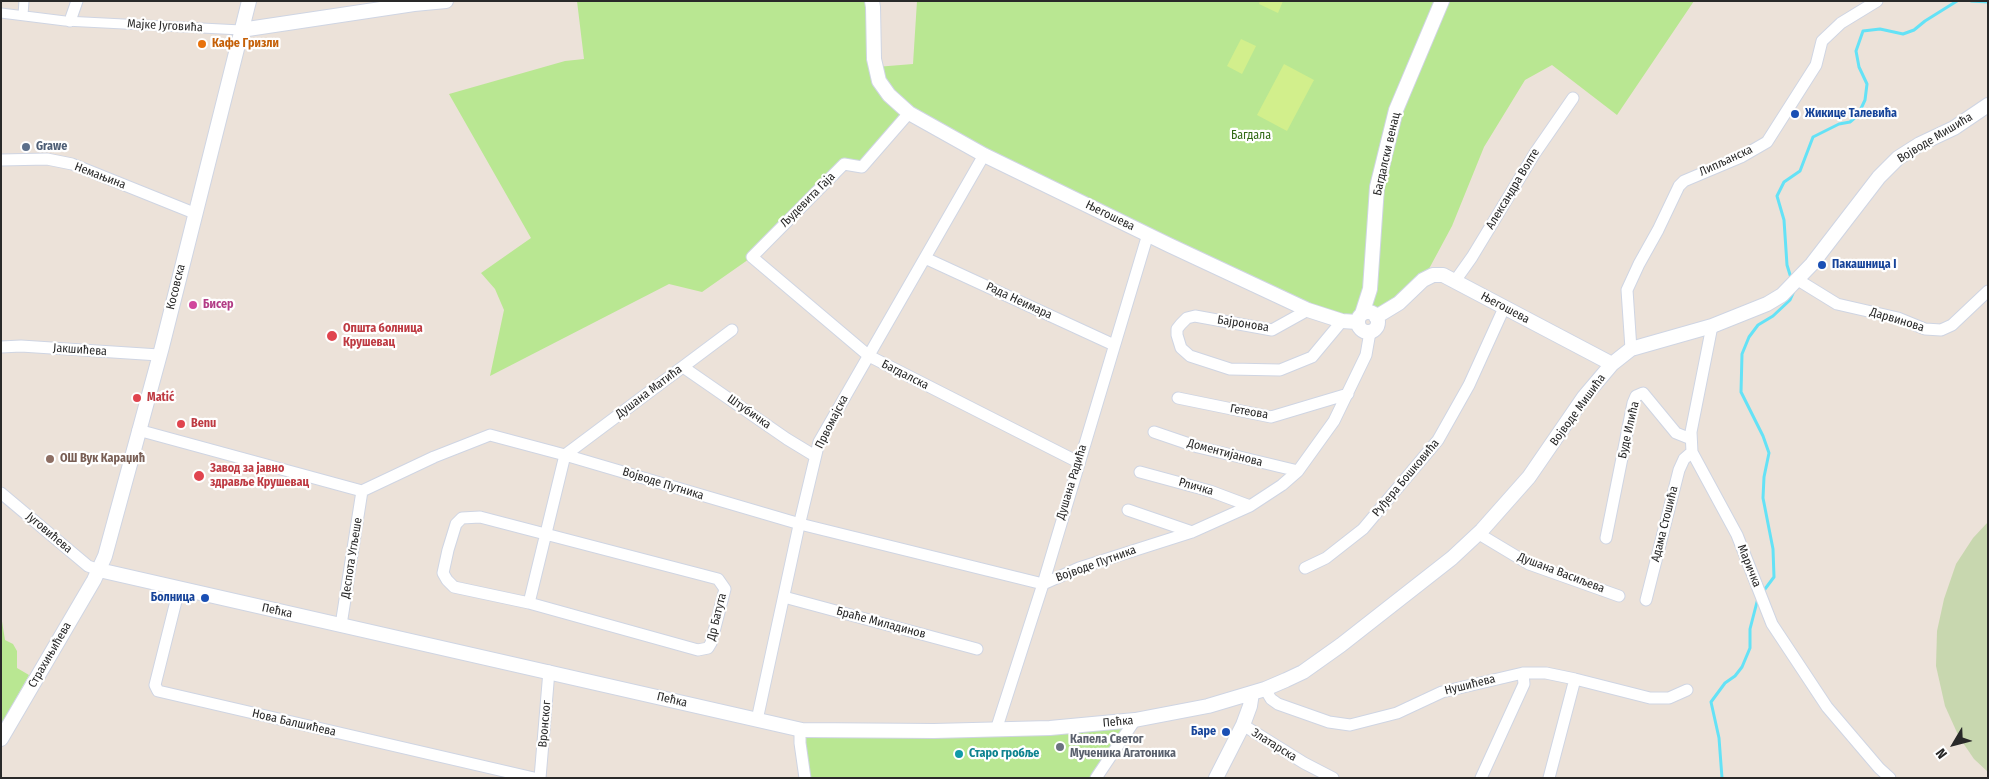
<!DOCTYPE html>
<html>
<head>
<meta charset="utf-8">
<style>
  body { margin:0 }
  #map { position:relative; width:1989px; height:779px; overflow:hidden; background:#ece2d9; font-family:"Fira Sans Condensed",sans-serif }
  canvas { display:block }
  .frame { position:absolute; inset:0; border:2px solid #292929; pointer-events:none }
  .north { position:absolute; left:1929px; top:719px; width:50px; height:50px; -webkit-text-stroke:4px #fff; paint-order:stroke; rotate:233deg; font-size:14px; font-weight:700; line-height:20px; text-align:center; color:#292929 }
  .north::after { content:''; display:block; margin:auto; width:18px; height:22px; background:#292929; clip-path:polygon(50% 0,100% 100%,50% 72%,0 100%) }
</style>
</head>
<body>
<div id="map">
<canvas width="1989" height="779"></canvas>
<div class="frame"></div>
<div class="north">N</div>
</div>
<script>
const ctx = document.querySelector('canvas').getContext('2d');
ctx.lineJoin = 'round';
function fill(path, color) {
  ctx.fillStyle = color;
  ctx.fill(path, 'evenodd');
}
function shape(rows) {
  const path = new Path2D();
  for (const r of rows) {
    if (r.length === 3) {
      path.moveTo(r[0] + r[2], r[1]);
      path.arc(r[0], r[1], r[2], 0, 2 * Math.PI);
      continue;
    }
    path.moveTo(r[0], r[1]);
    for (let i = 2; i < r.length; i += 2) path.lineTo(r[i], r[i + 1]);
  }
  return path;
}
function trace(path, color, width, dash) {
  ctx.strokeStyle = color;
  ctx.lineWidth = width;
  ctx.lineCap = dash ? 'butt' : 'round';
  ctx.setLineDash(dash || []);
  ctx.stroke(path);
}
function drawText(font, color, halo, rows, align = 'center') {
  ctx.font = font + ' "Fira Sans Condensed",sans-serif';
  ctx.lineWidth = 4.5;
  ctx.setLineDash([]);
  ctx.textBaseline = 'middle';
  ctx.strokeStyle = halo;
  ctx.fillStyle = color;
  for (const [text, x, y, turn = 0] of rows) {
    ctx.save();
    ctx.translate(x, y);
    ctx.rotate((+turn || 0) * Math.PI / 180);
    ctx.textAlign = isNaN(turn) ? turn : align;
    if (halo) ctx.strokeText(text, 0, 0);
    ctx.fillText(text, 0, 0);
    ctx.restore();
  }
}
fill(shape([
  [577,1,872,1,876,67,913,64,917,1,1694,1,1617,115,1552,65,1525,80,1484,147,1452,226,1423,280,1371,312,1368,312,1342,321,909,113,862,167,844,164,752,257,702,292,669,284,490,376,504,310,495,289,481,273,531,238,449,94,565,61,584,59],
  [1,615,5,640,13,644,17,651,17,668,29,675,1,725],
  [1135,720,1096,778,810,778,802,730]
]), '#b9e792');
fill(shape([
  [1988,522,1988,772,1974,759,1959,737,1945,706,1936,666,1937,631,1944,599,1956,564,1973,538]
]), '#c8d7af');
fill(shape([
  [1260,1,1283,1,1278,13,1259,4],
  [1241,39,1256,46,1242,74,1227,66],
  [1284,64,1314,80,1287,131,1257,115]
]), '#d2ef8c');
trace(shape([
  [1971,1,1988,2],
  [1791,278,1787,265,1784,220,1777,196,1784,182,1800,171,1813,137,1839,124,1850,122,1858,115,1865,100,1867,84,1859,67,1856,51,1863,31,1880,29,1903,34,1914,30,1925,21,1957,1],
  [1762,593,1774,577,1773,549,1763,498,1764,477,1769,453,1763,436,1741,392,1742,354,1749,337,1758,325,1773,316,1790,300,1795,289],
  [1722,778,1719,738,1711,702,1725,683,1735,676,1742,667,1750,648,1750,629,1758,598]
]), '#64e2f6', 3);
const pedestrian = shape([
  [1,13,65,21,241,30],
  [23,15,24,1]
]);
const minor = shape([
  [70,21,77,1],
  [909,113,862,167,844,164,752,257,869,356,1078,462],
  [1,160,47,159,72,164,194,213],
  [925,258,1114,345],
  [1798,280,1837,304,1898,318,1925,329,1941,330,1952,325,1988,291],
  [1455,281,1472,257,1535,153,1573,98],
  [1308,310,1272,330,1195,316,1187,318,1181,324,1177,329,1177,335,1181,348,1190,356,1230,369,1280,370,1312,357,1342,321],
  [1712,326,1691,432,1692,452,1737,535,1772,624,1827,707,1879,768,1890,778],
  [1,347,21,346,159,355],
  [1631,349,1627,290,1639,264,1658,230,1679,186,1684,181,1741,157,1767,142,1816,65,1822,41,1841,23,1877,1],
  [683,367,787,439,815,456],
  [1178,398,1271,417,1348,394],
  [138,430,362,491,434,457,490,435,565,455,800,524,1043,584,1079,568,1192,532,1250,506,1282,485,1298,471,1334,421,1366,355,1370,332],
  [1154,432,1198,447,1298,471],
  [565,455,732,330],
  [1140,472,1210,491,1250,506],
  [1,493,88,566,99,570],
  [1128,510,1192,532],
  [480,517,718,579,725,589,711,643,708,648,698,650,529,603,454,587,447,580,443,573,448,550,456,524,462,518,480,517],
  [1479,534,1529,564,1619,596],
  [1606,538,1633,403,1636,396,1643,393,1676,433,1691,439],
  [1305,568,1326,558,1363,529,1438,440,1469,385,1504,308],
  [179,589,155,685,158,691,534,778],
  [784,597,977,649],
  [1646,600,1679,470,1684,459,1692,452],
  [529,603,565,455],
  [341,625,362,491],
  [1265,689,1271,699,1278,704,1329,722,1350,725,1397,713,1442,692,1523,673,1546,673,1575,679,1650,698,1669,698,1687,690],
  [757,720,798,530,819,442,984,155],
  [1243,725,1304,763,1333,778],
  [800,729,800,743,805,778],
  [996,730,1043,584,1148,234],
  [540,778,549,671],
  [1096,778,1135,720],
  [1481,778,1524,684,1523,673],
  [1549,778,1575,679]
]);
const tertiary = shape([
  [872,1,873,7,874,59,879,81,889,95,909,113,984,155,1169,245,1308,310,1342,321,1357,322],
  [241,30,414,4,446,1],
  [1368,322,10],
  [1362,314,1370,289,1377,187,1396,110,1442,1],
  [1376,317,1399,303,1423,280,1433,275,1443,275,1612,364],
  [99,570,802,730,934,731,1050,728,1135,720,1208,706,1265,689,1286,680,1303,672,1341,645,1452,558,1482,530,1529,477,1584,397,1612,364,1631,349,1712,326,1767,304,1782,295,1812,264,1879,177,1898,158,1920,144,1954,128,1988,105],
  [1,739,94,580,105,556,162,347,249,1],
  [1216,778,1243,725,1250,706,1252,693]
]);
trace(pedestrian, '#cfd5e3', 11);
trace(minor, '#cfd5e3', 13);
trace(tertiary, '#cfd5e3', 16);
trace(pedestrian, '#fff', 9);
trace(minor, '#fff', 11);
trace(tertiary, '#fff', 14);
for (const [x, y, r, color] of [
  [202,44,5,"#e8710a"],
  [1795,114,5,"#1a4fb4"],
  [26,147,5,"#5c6f8a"],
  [1822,265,5,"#1a4fb4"],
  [193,305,5,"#d1479c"],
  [332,336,6,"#e0444e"],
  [137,398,5,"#e0444e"],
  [181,424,5,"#e0444e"],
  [50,459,5,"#8d6e63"],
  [199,476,6,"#e0444e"],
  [205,598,5,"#1a4fb4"],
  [1226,732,5,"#1a4fb4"],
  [1060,747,5,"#6b7280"],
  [959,754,5,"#0f9aa8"]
]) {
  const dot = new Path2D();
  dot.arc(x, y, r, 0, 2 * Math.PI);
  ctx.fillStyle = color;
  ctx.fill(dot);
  trace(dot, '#fff', 2);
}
drawText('12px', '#292929', '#fff', [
  ["Мајке Југовића",165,26,3],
  ["Војводе Мишића",1935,138,-31],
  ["Багдалски венац",1387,154,-77],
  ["Липљанска",1726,161,-25],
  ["Немањина",100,176,21],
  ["Александра Волте",1513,189,-59],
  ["Људевита Гаја",808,200,-45],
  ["Његошева",1110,216,26],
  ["Косовска",176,287,-76],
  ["Рада Неимара",1019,301,25],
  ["Његошева",1505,308,28],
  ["Дарвинова",1897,320,17],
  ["Бајронова",1243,324,9],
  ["Јакшићева",80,350,4],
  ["Багдалска",905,375,27],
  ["Душана Матића",649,392,-37],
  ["Војводе Мишића",1578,410,-54],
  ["Штубичка",749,412,35],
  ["Гетеова",1249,412,10],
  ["Првомајска",832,422,-63],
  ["Буде Илића",1629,430,-77],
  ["Доментијанова",1225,453,15],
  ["Руђера Бошковића",1406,478,-50],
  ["Душана Радића",1072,482,-73],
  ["Војводе Путника",663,484,17],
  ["Рличка",1196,487,16],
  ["Адама Стошића",1665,524,-76],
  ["Југовићева",49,533,40],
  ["Деспота Угљеше",352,558,-81],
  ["Војводе Путника",1096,564,-20],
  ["Маричка",1749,566,68],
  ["Душана Васиљева",1561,573,21],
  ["Пећка",277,611,12],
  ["Др Батута",717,617,-76],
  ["Браће Миладинов",881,623,15],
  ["Страхињићева",50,655,-60],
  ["Нушићева",1470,685,-14],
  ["Пећка",672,700,13],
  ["Пећка",1118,722,-5],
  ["Нова Балшићева",294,723,13],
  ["Вронског",545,724,-85],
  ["Златарска",1274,745,32]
]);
drawText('bold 12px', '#c56008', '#fff', [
  ["Кафе Гризли",212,44]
], 'left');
drawText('bold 12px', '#164399', '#fff', [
  ["Жикице Талевића",1805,114],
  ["Пакашница I",1832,265],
  ["Болница",195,598,"right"],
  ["Баре",1216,732,"right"]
], 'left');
drawText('12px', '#316a15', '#fff', [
  ["Багдала",1251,136]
]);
drawText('bold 12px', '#4e5e75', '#fff', [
  ["Grawe",36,147]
], 'left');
drawText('bold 12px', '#b23c85', '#fff', [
  ["Бисер",203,305]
], 'left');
drawText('bold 12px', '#be3a42', '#fff', [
  ["Општа болница",343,329],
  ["Крушевац",343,343],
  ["Matić",147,398],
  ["Benu",191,424],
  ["Завод за јавно",210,469],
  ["здравље Крушевац",210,483]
], 'left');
drawText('bold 12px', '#785e54', '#fff', [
  ["ОШ Вук Караџић",60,459]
], 'left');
drawText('bold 12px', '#5b616d', '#fff', [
  ["Капела Светог",1070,740],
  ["Мученика Агатоника",1070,754]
], 'left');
drawText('bold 12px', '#0d838f', '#fff', [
  ["Старо гробље",969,754]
], 'left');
</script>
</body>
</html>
